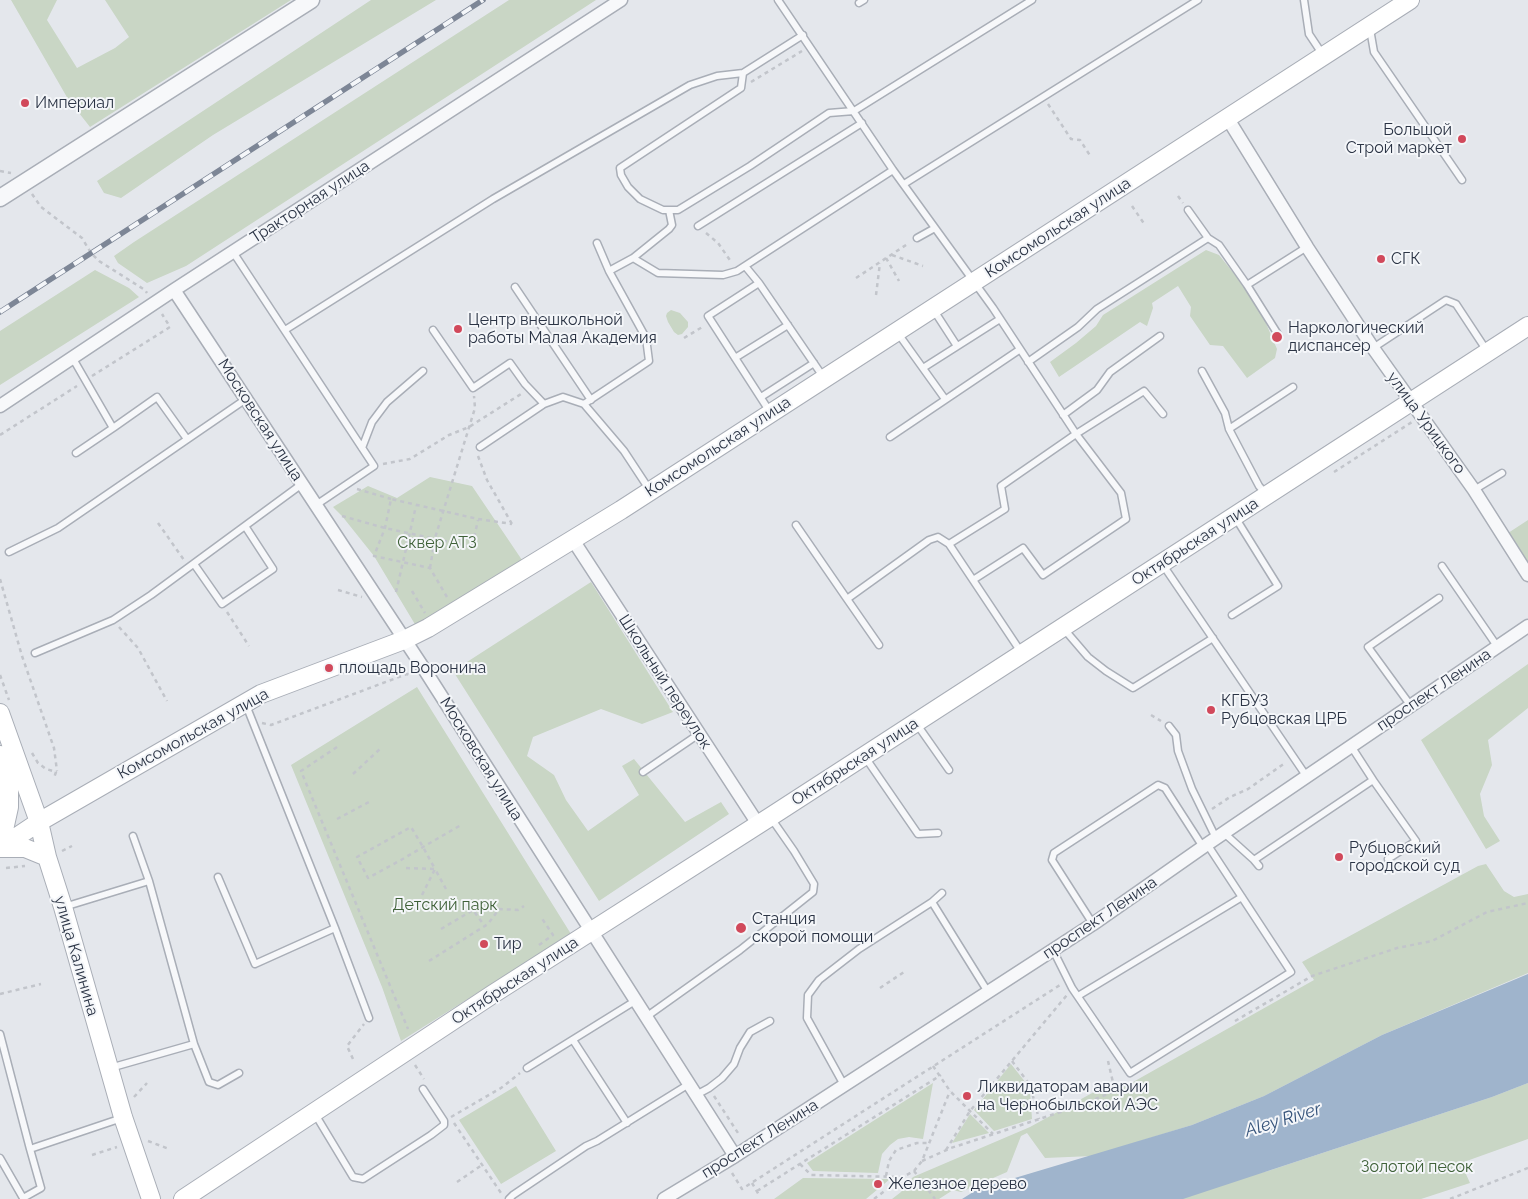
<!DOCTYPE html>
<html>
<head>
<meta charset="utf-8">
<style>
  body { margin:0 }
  canvas { display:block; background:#e4e7ec }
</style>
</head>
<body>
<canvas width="1528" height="1199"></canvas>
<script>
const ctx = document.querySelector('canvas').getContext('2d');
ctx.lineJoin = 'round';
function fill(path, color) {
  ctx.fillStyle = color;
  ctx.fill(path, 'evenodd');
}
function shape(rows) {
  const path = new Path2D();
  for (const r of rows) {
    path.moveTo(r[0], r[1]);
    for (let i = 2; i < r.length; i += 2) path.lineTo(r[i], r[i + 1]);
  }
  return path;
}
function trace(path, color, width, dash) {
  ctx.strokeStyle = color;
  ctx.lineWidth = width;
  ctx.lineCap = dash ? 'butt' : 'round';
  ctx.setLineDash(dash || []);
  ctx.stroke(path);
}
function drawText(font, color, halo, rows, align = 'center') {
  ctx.font = font + ' Raleway,sans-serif';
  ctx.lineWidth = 4;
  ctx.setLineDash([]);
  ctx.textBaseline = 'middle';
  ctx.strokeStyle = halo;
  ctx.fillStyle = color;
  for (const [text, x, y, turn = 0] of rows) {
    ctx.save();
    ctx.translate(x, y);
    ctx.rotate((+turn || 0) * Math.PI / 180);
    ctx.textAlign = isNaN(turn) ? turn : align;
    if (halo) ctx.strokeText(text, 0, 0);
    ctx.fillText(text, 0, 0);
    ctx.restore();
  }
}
fill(shape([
  [11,0,57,0,47,20,77,68,115,48,129,37,105,0,291,0,90,127,68,99],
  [371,0,436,0,213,135,121,198,104,193,97,181],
  [509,0,596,0,186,266,147,283,118,263,114,256,134,242],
  [1206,250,1219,255,1240,281,1262,314,1277,349,1275,358,1247,378,1223,346,1210,345,1190,316,1191,307,1178,286,1152,303,1153,308,1147,326,1140,322,1059,377,1050,362,1076,343,1096,326,1103,315],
  [95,270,129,288,139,297,0,385,0,331],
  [671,310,680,313,688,322,688,327,682,334,678,335,674,332,668,322,666,316,667,313],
  [430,477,472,486,522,560,416,626,374,556,342,516,333,507,368,486,397,498],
  [1528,520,1528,579,1502,537],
  [591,582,673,712,642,724,601,709,533,737,527,756,554,775,566,800,588,831,639,795,622,766,634,759,685,822,721,802,729,814,599,901,453,671],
  [1528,664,1528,708,1488,740,1492,765,1480,794,1484,816,1500,841,1486,849,1421,740],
  [417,687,571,934,401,1041,382,987,291,765],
  [1486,864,1504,891,1514,897,1528,894,1528,973,1382,1035,1264,1096,1192,1125,1092,1156,1045,1158,1027,1133,1021,1136,1007,1172,961,1192,953,1190,939,1199,892,1199,901,1192,913,1177,1030,1127,1094,1092,1126,1086,1314,980,1302,962,1478,866],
  [1011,1064,1026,1083,1030,1091,1032,1119,994,1131,974,1110],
  [933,1083,923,1139,909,1137,898,1139,890,1145,882,1154,878,1173,813,1171,807,1163],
  [1528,1083,1528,1139,1461,1163,1470,1183,1421,1199,1155,1199,1268,1171,1492,1097],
  [516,1086,556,1151,501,1184,459,1120],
  [970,1114,989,1133,952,1143],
  [803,1178,804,1178,890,1179,866,1199,774,1199]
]), '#c9d6c5');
fill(shape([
  [1528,974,1528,1083,1492,1097,1183,1199,962,1199,978,1189,1192,1125,1264,1096,1382,1035]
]), '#9fb4cc');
const service = shape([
  [778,0,893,170,993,308,1076,434,1121,493,1126,519,1043,575,1023,548,973,580],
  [1304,0,1309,34,1323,55],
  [859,3,864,0],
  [1370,29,1374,52,1462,180],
  [803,35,743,73,741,88,620,168,621,175,628,187,640,199,663,210,678,210,750,166,829,113,854,111,1032,0],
  [904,184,1198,0],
  [1188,210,1208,238,1219,245,1247,285,1279,336],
  [698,226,862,123],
  [917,238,935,228],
  [597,243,609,271],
  [233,252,374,466,316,505],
  [633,258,669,229,672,225,669,210],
  [745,266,759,283],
  [1247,285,1307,247],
  [515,287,591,400],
  [933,309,957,346],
  [285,330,493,199,690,85,717,76,743,73],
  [433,330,473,388,510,363,525,384,544,404],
  [897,332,945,399],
  [1373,348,1446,300,1456,304,1487,351],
  [72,357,113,428,76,453],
  [735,358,788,325],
  [1028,362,1078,327,1097,309,1208,238],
  [923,368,1000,319],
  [1202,371,1225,413,1229,429,1259,486,1266,494],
  [761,397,814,363],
  [584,404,649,361,646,338,609,271,633,258,658,273,723,275,737,271,893,170],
  [770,412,708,316,759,283,824,378],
  [1063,415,1097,390,1110,372,1160,336],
  [113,428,157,397,187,439],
  [1229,429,1293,387],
  [890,437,1019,350],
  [480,447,544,404,563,397,584,404,624,451,649,489],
  [362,448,372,422,387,402,423,371],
  [1474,490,1502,473],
  [796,525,847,599,929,540,938,537,949,544,1021,652],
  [949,544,1005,509,1001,486,1076,434,1144,391,1163,414],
  [9,552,58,528,246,399],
  [194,564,222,604,273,569,245,526],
  [1163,565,1307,777],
  [1442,566,1497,646],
  [847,599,879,645],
  [1232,615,1278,586,1235,517],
  [1064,629,1088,657,1106,671,1133,688,1213,638],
  [35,653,113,620,151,595,302,484],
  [246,705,335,928,369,1018],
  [1411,706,1368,647,1439,598],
  [916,723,949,770],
  [1169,726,1176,735,1178,751,1192,789,1216,838],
  [865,757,918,834,938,833],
  [643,772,699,734],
  [1373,780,1416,841,1388,859],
  [1224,833,1254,860,1373,780,1351,746],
  [1254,860,1259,866],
  [218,877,255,964,335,928],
  [149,881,194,1044],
  [932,902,988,992],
  [64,907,149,881,133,836],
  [1093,924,1052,860,1054,853,1158,785,1165,788,1203,847],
  [1053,950,1072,988,1130,1073,1291,972,1207,844],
  [1078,996,1242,897],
  [646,1017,740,950,813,892,814,884,794,851,771,818],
  [0,1034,30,1149],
  [573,1040,627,1123],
  [110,1068,194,1044,209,1082,218,1085,239,1073],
  [527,1068,635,1001],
  [844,1085,807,1018,808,995,819,980,859,949,932,902,942,893],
  [696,1095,709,1088,722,1078,734,1064,740,1048,750,1032,770,1021],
  [315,1114,353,1177,363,1179,431,1135,444,1125,444,1121,423,1089],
  [0,1158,23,1198,41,1188,30,1149,122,1118],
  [509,1199,513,1195,586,1146,597,1141,689,1084]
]);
const minor = shape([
  [1228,119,1307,247,1373,348,1474,490,1528,575],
  [174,290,426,672,735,1156],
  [0,406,174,290,621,0],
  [573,540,758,824],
  [664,1199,735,1156,1093,924,1203,847,1528,626]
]);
const tertiary = shape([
  [0,198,311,0]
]);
const secondary = shape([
  [0,713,39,822,47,857,63,907,123,1117,151,1199],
  [0,755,9,789,9,807,0,848],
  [0,848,39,822,261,694,404,640,428,628,621,510,1410,0],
  [0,848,25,848,47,857],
  [183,1199,493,994,770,817,1528,326]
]);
trace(service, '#a9aeb7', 9);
trace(minor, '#a9aeb7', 15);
trace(tertiary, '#a9aeb7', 19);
trace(secondary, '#a9aeb7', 20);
trace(shape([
  [751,82,802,51],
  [1048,104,1071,139,1080,140,1091,157],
  [0,171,11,173],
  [32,194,41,207,82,238,91,253,99,261,145,290,147,293],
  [1178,196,1183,203],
  [1132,206,1145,225],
  [706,233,718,243,732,263],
  [892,255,923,266],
  [886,258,899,281],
  [856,278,909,243],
  [876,295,880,263],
  [684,338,704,326],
  [92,376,170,327,162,314],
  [0,435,77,386],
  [478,456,487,480,512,524],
  [383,464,410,459,449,435,469,427,521,394],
  [1334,472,1412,422],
  [357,489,391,499],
  [342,516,385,528,472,547,478,520],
  [158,523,184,560],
  [430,568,435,538,475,408,474,396],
  [0,579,22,656,54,748,57,771],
  [338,590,362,597],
  [412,591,425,613],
  [396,592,416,506],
  [447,597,430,568,374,556,385,528,391,499,478,519,512,524],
  [227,612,249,646],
  [119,627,138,648,167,701],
  [0,675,9,700],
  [1151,715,1161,721],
  [262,723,271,725,407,674,412,676],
  [337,747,301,771,408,1029],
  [32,753,38,763,46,769,56,772,54,778],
  [353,774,380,749],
  [1212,809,1230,797,1248,789,1285,763],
  [337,819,369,802],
  [62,851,72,846],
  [6,868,25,866],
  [406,868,435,869,446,889],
  [422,895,435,869,423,847,411,827,357,857,368,878,401,860,423,847,461,825],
  [441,929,473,910,484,925],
  [539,945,553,935,541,917],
  [429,961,488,924,499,909,518,910,524,906],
  [880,988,904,972],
  [0,994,41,984],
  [1235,1021,1312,976,1397,948,1432,941,1487,912,1528,903],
  [353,1059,347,1046,364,1024],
  [1012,1061,1030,1085,1039,1119],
  [1108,1061,1115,1091],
  [415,1065,424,1079],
  [933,1066,950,1091,993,1134],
  [714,1096,738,1133],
  [134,1097,147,1083],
  [451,1117,501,1088,520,1073],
  [454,1123,501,1193],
  [148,1141,169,1149],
  [946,1150,970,1111,1067,995],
  [92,1155,117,1147],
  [922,1161,951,1148,1076,1107,1115,1091,1129,1083],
  [800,1164,811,1175,903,1177,914,1171,935,1199],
  [914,1171,922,1161,950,1091],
  [732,1173,742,1189,1060,985],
  [886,1176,889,1161,896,1150,917,1143,929,1143],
  [457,1182,482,1165],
  [752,1183,759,1195],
  [757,1191,941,1075],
  [874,1199,903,1177],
  [1450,1199,1528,1168]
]), '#c2c5cb', 2.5, [4, 4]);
trace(service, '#f7f8fa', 6);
trace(minor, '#f7f8fa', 12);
trace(tertiary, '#f7f8fa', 16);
trace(secondary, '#fff', 18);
const rail = shape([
  [0,312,483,0]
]);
trace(rail, '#7d8696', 5.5);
trace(rail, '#f4f6f9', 4, [11]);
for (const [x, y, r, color] of [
  [25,103,5,"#d1495b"],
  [1462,139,5,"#d1495b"],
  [1381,259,5,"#d1495b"],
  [458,329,5,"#d1495b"],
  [1277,337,6,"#d1495b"],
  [329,668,5,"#d1495b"],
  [1211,710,5,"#d1495b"],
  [1339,857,5,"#d1495b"],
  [741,928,6,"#d1495b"],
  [484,944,5,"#d1495b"],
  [967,1096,5,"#d1495b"],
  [878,1184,5,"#d1495b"]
]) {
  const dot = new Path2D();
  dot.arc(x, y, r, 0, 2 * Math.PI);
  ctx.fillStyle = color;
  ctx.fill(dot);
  trace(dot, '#f4f6f9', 2);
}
drawText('16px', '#2b3445', '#f4f6f9', [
  ["Империал",35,103],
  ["Большой",1452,130,"right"],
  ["Строй маркет",1452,148,"right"],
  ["СГК",1391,259],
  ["Центр внешкольной",468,320],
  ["работы Малая Академия",468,338],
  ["Наркологический",1288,328],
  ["диспансер",1288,346],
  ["площадь Воронина",339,668],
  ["КГБУЗ",1221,701],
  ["Рубцовская ЦРБ",1221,719],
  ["Рубцовский",1349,848],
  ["городской суд",1349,866],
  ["Станция",752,919],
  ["скорой помощи",752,937],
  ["Тир",494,944],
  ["Ликвидаторам аварии",977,1087],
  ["на Чернобыльской АЭС",977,1105],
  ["Железное дерево",888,1184]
], 'left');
drawText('16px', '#2b3445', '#f4f6f9', [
  ["Тракторная улица",310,202,-33],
  ["Комсомольская улица",1058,228,-33],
  ["Московская улица",260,420,57],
  ["улица Урицкого",1426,423,54],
  ["Комсомольская улица",718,447,-33],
  ["Октябрьская улица",1195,542,-33],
  ["Школьный переулок",665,682,57],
  ["проспект Ленина",1434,690,-34],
  ["Комсомольская улица",193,734,-29],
  ["Московская улица",481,759,58],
  ["Октябрьская улица",855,762,-33],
  ["проспект Ленина",1100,918,-34],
  ["улица Калинина",76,956,74],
  ["Октябрьская улица",515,981,-33],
  ["проспект Ленина",760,1139,-32]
]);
drawText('16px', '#3f6138', '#f4f6f9', [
  ["Сквер АТЗ",437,543],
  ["Детский парк",445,905],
  ["Золотой песок",1417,1167]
]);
drawText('italic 18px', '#34527a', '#f4f6f9', [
  ["Aley River",1283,1120,-17]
]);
</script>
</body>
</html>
